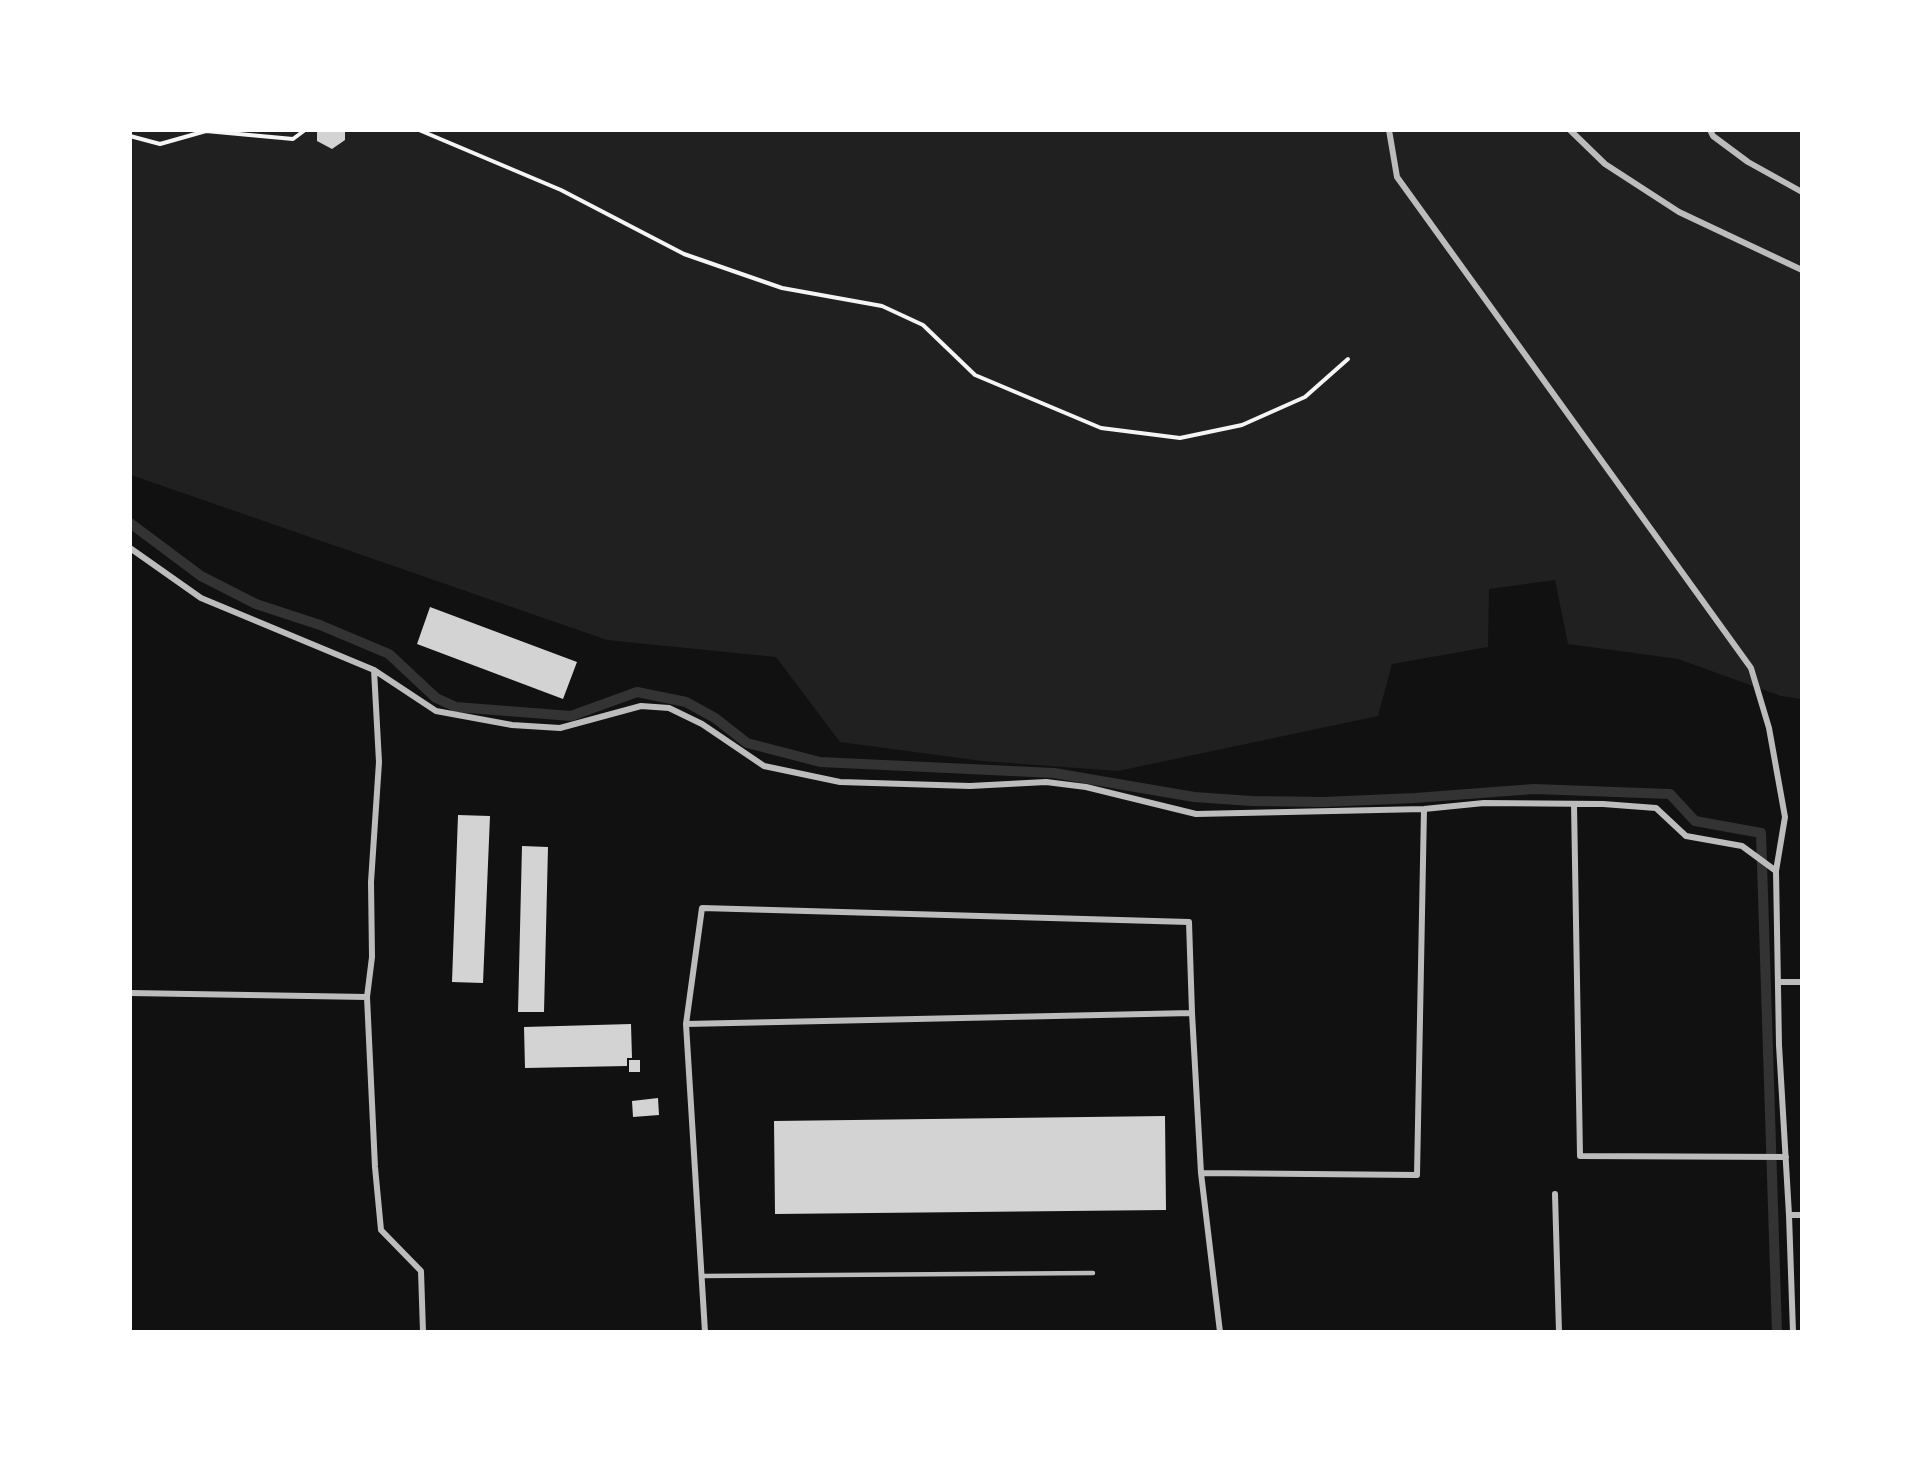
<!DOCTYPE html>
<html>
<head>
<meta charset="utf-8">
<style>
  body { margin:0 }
  #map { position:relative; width:1932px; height:1462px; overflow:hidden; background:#111; font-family:"Alegreya Sans",sans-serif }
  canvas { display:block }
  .frame { position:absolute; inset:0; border:132px solid #fff; pointer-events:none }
</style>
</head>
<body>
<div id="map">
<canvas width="1932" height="1462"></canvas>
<div class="frame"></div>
</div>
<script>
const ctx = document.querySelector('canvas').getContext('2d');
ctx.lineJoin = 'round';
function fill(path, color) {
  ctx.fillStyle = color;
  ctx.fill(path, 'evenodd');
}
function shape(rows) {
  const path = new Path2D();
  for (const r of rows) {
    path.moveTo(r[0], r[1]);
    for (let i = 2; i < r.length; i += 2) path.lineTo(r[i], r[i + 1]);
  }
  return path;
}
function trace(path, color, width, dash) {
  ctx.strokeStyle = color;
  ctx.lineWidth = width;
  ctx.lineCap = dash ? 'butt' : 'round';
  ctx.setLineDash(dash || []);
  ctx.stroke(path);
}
fill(shape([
  [131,131,1801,131,1801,699,1781,696,1678,659,1568,644,1555,580,1489,589,1488,647,1392,664,1378,716,1118,771,982,761,840,742,776,657,607,640,131,475]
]), '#202020');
trace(shape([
  [130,523,201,576,256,604,320,625,389,654,436,698,456,707,571,716,637,692,686,702,715,718,747,743,820,762,1054,773,1194,797,1252,801,1323,802,1415,798,1534,789,1670,794,1695,821,1761,833,1777,1332]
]), '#333', 10);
fill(shape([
  [317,130,345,130,345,140,332,149,317,141],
  [430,607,577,662,563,699,417,644],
  [458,815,490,816,483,983,452,982],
  [522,846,548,847,544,1012,518,1012],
  [631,1024,632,1058,627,1058,627,1066,525,1068,524,1027],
  [629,1060,640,1060,640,1072,629,1072],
  [658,1098,659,1115,633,1117,632,1101],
  [1165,1116,1166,1210,775,1214,774,1121]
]), '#d3d3d3');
trace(shape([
  [419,130,561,190,684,254,782,288,882,306,923,325,975,375,1101,428,1180,438,1242,425,1305,397,1348,359],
  [130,136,160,144,206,131,293,139,305,130]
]), '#f5f5f5', 4);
trace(shape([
  [702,1276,1093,1273]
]), '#bcbcbc', 4.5);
trace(shape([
  [1389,130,1397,177,1751,668,1769,728,1785,817,1776,871,1779,1045,1789,1215,1793,1332],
  [1570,130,1605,164,1679,212,1802,270],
  [1710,130,1713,136,1748,162,1802,192],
  [130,548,201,598,374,670,436,711,512,725,560,728,641,706,669,708,702,724,764,766,840,782,970,786,1046,782,1086,787,1196,814,1424,809,1484,803,1603,804,1656,808,1686,836,1742,846,1776,871],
  [374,670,379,762,371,882,372,957,367,997,375,1167,381,1230,421,1271,423,1332],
  [1574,804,1580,1156,1786,1157],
  [1778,982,1802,982],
  [130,993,367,997],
  [686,1024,1192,1013,1201,1173,1220,1332],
  [1201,1173,1417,1175,1424,809],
  [1555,1194,1559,1332],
  [1789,1215,1802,1215],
  [705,1332,686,1024,702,908,1189,922,1192,1013]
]), '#bcbcbc', 6);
</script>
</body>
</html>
